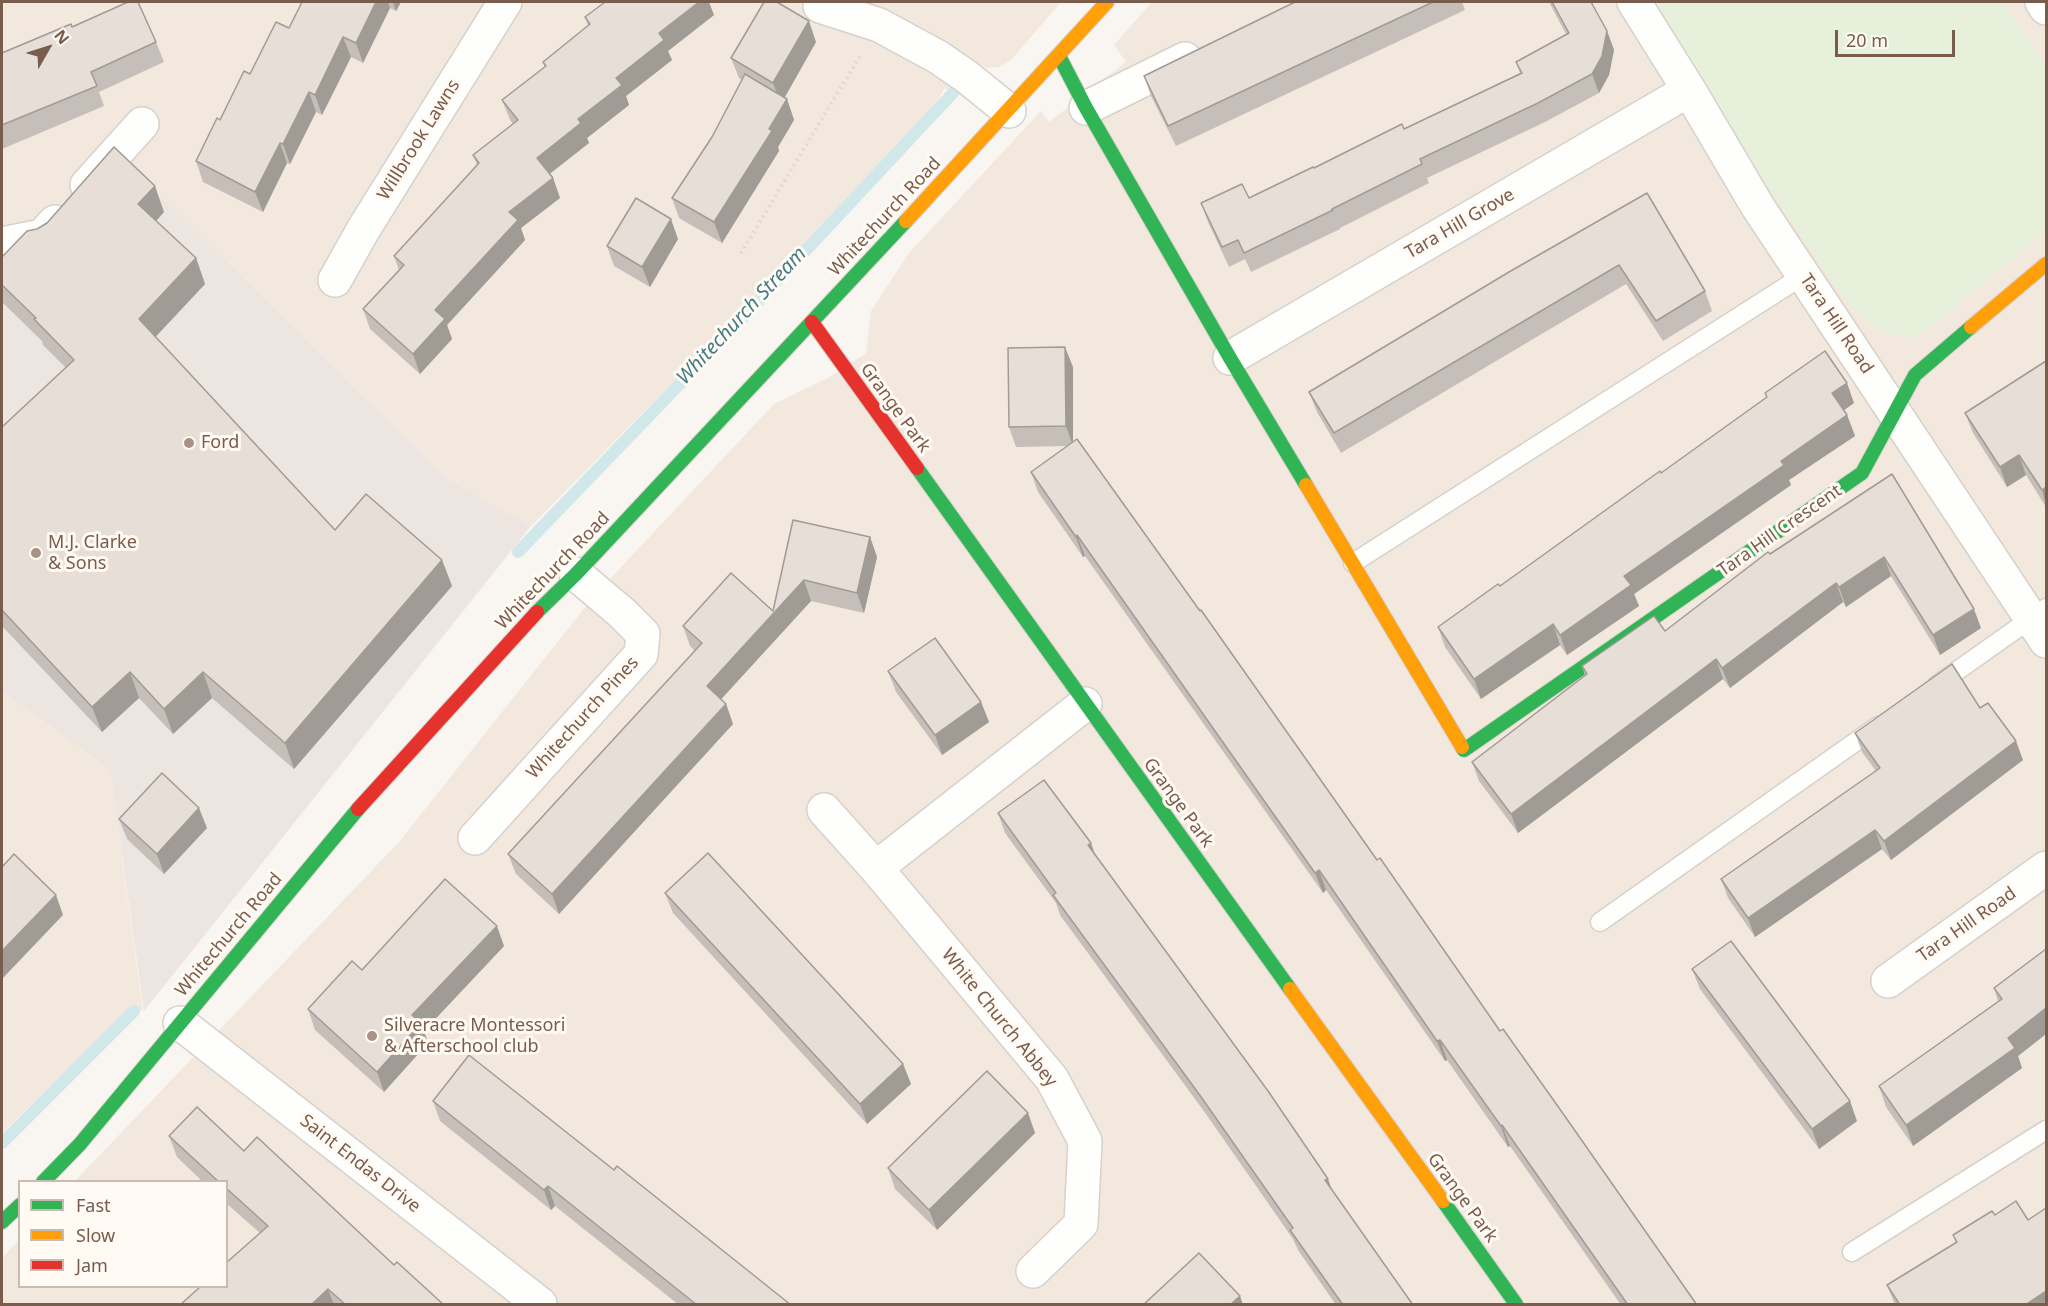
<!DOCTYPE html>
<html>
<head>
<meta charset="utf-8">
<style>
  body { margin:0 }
  #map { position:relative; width:2048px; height:1306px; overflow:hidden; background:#f9f5f0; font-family:"Noto Sans",sans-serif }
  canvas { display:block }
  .frame { position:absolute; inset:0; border:3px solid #7a5c4d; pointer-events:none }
  .legend { position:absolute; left:18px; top:1180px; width:210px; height:108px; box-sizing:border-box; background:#fffaf3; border:2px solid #cabbb1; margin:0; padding:8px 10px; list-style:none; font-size:18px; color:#7a5c4d }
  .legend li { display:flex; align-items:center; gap:12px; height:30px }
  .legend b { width:30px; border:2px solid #cabbb1 }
  .north { position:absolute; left:18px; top:18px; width:60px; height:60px; -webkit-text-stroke:4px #fffaf3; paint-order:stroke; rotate:51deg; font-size:16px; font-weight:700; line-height:24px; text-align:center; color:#7a5c4d }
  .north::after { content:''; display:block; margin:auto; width:21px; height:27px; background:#7a5c4d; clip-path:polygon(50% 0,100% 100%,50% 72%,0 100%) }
  .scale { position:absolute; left:1835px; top:30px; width:120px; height:27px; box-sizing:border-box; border:3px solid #7a5c4d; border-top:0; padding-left:8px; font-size:18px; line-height:21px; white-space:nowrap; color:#7a5c4d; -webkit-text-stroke:4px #fffaf3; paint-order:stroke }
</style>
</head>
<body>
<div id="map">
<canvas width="2048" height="1306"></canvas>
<div class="frame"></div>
<ul class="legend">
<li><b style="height:8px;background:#30b455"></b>Fast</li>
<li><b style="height:8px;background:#ff9f0a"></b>Slow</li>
<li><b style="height:8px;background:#e5322d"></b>Jam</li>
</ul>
<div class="north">N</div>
<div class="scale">20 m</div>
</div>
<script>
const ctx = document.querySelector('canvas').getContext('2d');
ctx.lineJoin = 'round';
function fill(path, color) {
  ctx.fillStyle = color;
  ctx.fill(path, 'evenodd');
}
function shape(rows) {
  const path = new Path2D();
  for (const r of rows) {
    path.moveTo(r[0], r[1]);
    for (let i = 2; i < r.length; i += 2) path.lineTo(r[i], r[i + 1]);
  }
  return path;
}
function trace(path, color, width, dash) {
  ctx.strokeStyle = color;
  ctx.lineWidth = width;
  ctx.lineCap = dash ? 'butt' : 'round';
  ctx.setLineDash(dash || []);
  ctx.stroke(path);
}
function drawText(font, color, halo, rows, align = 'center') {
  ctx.font = font + ' "Noto Sans",sans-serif';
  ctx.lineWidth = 6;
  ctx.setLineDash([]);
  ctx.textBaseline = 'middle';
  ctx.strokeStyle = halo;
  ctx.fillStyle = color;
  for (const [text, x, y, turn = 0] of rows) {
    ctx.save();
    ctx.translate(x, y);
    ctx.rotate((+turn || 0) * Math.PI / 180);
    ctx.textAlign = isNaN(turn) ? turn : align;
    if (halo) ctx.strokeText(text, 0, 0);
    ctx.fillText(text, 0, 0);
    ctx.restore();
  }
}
fill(shape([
  [2,2,1061,2,1012,59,999,67,987,68,976,62,949,91,945,88,931,111,801,252,531,526,446,478,123,159,2,288],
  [1152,2,2046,2,2046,1304,2,1304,2,1258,19,1240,20,1286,226,1286,226,1182,75,1181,399,842,594,596,774,404,828,378,866,353,871,311,909,253,1041,111,1049,122,1126,62,1114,45],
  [2,691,110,770,143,1011,129,1010,2,1133]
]), '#f2e8de');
fill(shape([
  [123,159,446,478,531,526,144,1011,110,770,2,691,2,288]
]), '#ede5e0');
fill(shape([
  [1643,2,2003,2,2046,65,2046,230,1933,326,1911,338,1881,331,1859,316,1840,294]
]), '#e7f0db');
trace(shape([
  [518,552,726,336,965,80],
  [2,1143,134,1011]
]), '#d0e8ea', 12);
const lane = shape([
  [1353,563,1804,275],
  [1937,685,2046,608],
  [1600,922,1878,726],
  [1852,1252,2046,1130]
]);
const street = shape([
  [1634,2,1689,90,1758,207,2046,641],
  [2042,2,2046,8],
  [820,6,879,25,938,57,967,77,1009,111],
  [1086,108,1185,59],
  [87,185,142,124],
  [2,244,42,236,55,222],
  [335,280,363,230,505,2],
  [1230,358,1689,90],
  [824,810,876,868,1052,1079,1085,1141,1081,1224,1033,1271],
  [475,838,641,654,643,634,622,613,576,574],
  [876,868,1085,704],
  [1888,981,2046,868],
  [180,1023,540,1304]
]);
const fast = shape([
  [1059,56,1086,108,1230,358,1306,485],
  [917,468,1290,989],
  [537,612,576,574,906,221],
  [1462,747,1464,750,1862,473,1915,375,1971,327],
  [43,1182,80,1144,358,809],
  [1443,1201,1516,1304],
  [2,1222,20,1205]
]);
const slow = shape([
  [906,221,1107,2],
  [1971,327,2046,264],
  [1306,485,1462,747],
  [1290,989,1443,1201]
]);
const jam = shape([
  [812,322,917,468],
  [358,809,537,612]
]);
trace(lane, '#d7d1cb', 21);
trace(street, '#d7d1cb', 36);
trace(fast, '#d9d2cb', 16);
trace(slow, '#d9d2cb', 16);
trace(jam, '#d9d2cb', 16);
trace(shape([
  [741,253,860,56]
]), '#dcd5d0', 4, [1.5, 4.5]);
trace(lane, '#fefefd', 18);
trace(street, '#fefefd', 33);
trace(fast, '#30b455', 14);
trace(slow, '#ff9f0a', 14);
trace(jam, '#e5322d', 14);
fill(shape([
  [302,2,401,2,396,11,390,8,363,63,351,57,322,115,316,112,290,164,287,163,263,212,203,182,196,161,220,120,250,74,289,28],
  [1295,2,1462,2,1465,10,1176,146,1151,96,1144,76],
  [1549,2,1591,2,1607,31,1614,50,1609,75,1599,93,1545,122,1427,178,1429,183,1340,228,1340,229,1251,272,1245,259,1229,267,1208,222,1201,203,1249,198,1314,168,1404,129,1520,73,1516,62,1566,34],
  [714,15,668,51,672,60,626,96,629,105,587,138,589,143,550,174,553,178,560,198,521,228,525,240,447,325,452,339,420,374,370,329,363,309,399,270,394,256,477,165,473,155,513,124,510,120,502,100,545,67,543,62,588,26,585,17],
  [72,27,156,42,164,62,99,92,104,106,2,149,2,53],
  [816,42,784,98,787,99,794,120,778,147,779,151,722,243,679,218,672,198,712,137,742,80,739,78,731,58],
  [1647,193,1705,291,1712,311,1663,341,1626,284,1341,453,1317,412,1309,392],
  [164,212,156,221,196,258,205,284,155,337,335,530,442,560,452,586,294,769,212,698,173,734,139,698,102,732,2,626,2,427,66,368,43,345,42,341,2,302,2,257],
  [678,239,650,287,614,266,607,246],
  [2046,361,2046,507,2026,475,2007,487,1973,433,1965,413],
  [1073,367,1073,442,1377,860,1697,1305,1621,1305,1510,1146,1508,1147,1447,1060,1445,1061,1326,890,1323,893,1085,556,1083,557,1038,492,1031,472,1067,446,1016,447,1009,427],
  [1765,393,1854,403,1844,410,1847,415,1855,436,1789,480,1791,485,1634,594,1639,606,1567,655,1560,645,1481,699,1445,647,1438,627,1500,586,1661,473,1767,398],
  [1892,474,1981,628,1940,655,1891,576,1846,607,1843,602,1730,688,1723,679,1518,833,1479,781,1472,762,1585,675,1582,666,1665,631,1770,554],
  [793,520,870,537,877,557,864,613,811,601,721,699,726,704,733,724,559,914,516,874,508,854,695,651,690,646,683,626,773,611],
  [888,671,981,702,989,722,942,755,896,692],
  [1980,708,2023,760,1891,860,1882,849,1755,937,1728,898,1721,879,1876,771,1862,752,1855,733],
  [998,813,1091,843,1095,855,1413,1305,1336,1305,1298,1250,1293,1239,1206,1114,1060,915,1056,903,1005,833],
  [119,819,207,828,164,874,127,839],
  [665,893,903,1064,911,1084,867,1124,673,913],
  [504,946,424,1031,428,1043,384,1092,315,1030,308,1009,362,970],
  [2046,949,2046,1034,2018,1056,2022,1068,1913,1146,1886,1107,1879,1086,1998,1001,1994,988],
  [1692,969,1857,1121,1819,1149,1700,989],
  [433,1101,614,1170,791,1305,679,1305,555,1206,551,1210,440,1121],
  [1028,1113,1035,1133,937,1230,895,1189,888,1168],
  [169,1136,244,1151,394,1265,444,1305,180,1305,260,1233,226,1203,226,1182,203,1182,177,1157],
  [1995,1215,2028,1220,2046,1305,1895,1305,1887,1285,1956,1243,1953,1235]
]), '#c6bfb9');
fill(shape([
  [376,2,388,2,390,8,363,63,356,43],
  [393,2,401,2,396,11],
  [699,2,709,2,714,15,668,51,672,60,626,96,629,105,587,138,589,143,544,178,537,158,578,119,659,33],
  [809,21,816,42,781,104,773,83],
  [1607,31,1614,50,1609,75,1599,93,1592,74],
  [343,37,351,57,322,115,315,95],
  [309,92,316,112,290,164,283,144],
  [787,99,794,120,778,147,779,151,722,243,714,222],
  [280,143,287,163,263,212,255,192],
  [553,178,560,198,521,228,525,240,447,325,452,339,420,374,413,354,435,310,509,212],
  [155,186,164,212,148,230,138,204],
  [671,219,678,239,650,287,642,267],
  [196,258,205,284,148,345,139,319],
  [1065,347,1073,367,1073,446,1066,426],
  [1847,383,1854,403,1840,413,1832,393],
  [1847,415,1855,436,1789,480,1791,485,1634,594,1639,606,1567,655,1560,635,1624,576,1781,461],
  [2019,455,2026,475,2007,487,2000,467],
  [2046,487,2046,504,2042,490],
  [1077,535,1085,556,1083,557,1076,537],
  [870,537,877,557,864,613,857,593],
  [1884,557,1891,576,1846,607,1839,587],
  [442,560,452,586,294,769,285,743],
  [804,580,811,601,714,707,707,686],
  [1836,583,1843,602,1730,688,1722,668],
  [1974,609,1981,628,1940,655,1933,635],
  [1553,624,1560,645,1481,699,1474,679],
  [1716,659,1723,679,1518,833,1511,814],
  [130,672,139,698,102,732,92,707],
  [203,672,212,698,173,734,164,709],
  [981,702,989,722,942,755,935,735],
  [726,704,733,724,559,914,552,894],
  [2016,741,2023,760,1891,860,1884,841],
  [199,808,207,828,164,874,157,854],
  [1875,830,1882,849,1755,937,1748,918],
  [1091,843,1098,864,1088,845],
  [1319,870,1326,890,1323,893,1315,873],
  [56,895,63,915,2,979,2,951],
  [497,926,504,946,424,1031,428,1043,384,1092,377,1072,412,1015],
  [2046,1008,2046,1034,2018,1056,2022,1068,1913,1146,1906,1125,2008,1038],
  [1440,1040,1447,1060,1445,1061,1437,1041],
  [903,1064,911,1084,867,1124,860,1104],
  [1850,1101,1857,1121,1819,1149,1812,1129],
  [1028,1113,1035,1133,937,1230,929,1210],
  [1502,1125,1510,1146,1508,1147,1501,1126],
  [1328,1179,1335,1199,1325,1180],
  [548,1186,555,1206,551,1210,544,1190],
  [328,1289,334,1305,311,1305],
  [2046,1291,2046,1305,2025,1305],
  [1240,1296,1243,1305,1230,1305]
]), '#a19b96');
const building = shape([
  [128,2,138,2,156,42,91,72,97,86,2,125,2,53,71,24,72,27,128,2],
  [302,2,376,2,356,43,343,37,315,95,309,92,283,144,280,143,255,192,196,161,217,118,220,120,244,71,250,74,276,22,289,28,302,2],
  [605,2,699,2,659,33,664,40,616,78,622,85,578,119,581,123,537,158,553,178,509,212,518,220,435,310,445,319,413,354,363,309,404,265,394,256,479,163,473,155,518,120,502,100,546,66,543,62,590,24,585,17,605,2],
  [764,2,777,2,809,21,773,83,731,58,764,2],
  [1295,2,1433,2,1168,126,1144,76,1295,2],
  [1552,2,1591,2,1607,31,1602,56,1592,74,1538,103,1420,159,1422,164,1332,209,1333,210,1244,253,1238,240,1222,247,1201,203,1242,184,1249,198,1313,167,1314,168,1402,124,1404,129,1522,73,1516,62,1569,33,1552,2],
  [745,74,787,99,769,129,772,131,714,222,672,198,712,137,745,74],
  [114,147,155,186,138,204,196,258,139,319,335,530,366,494,442,560,285,743,203,672,164,709,130,672,92,707,2,610,2,427,74,360,34,319,36,318,2,285,2,257,27,231,37,229,47,223,114,147],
  [1647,193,1705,291,1656,321,1619,265,1334,433,1309,392,1509,272,1647,193],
  [636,198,671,219,642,267,607,246,636,198],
  [1065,347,1066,426,1009,427,1008,348,1065,347],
  [1825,351,1847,383,1832,393,1847,415,1781,461,1784,465,1624,576,1631,585,1560,635,1553,624,1474,679,1438,627,1498,584,1500,586,1660,471,1661,473,1767,397,1765,393,1825,351],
  [2046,361,2046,487,2042,490,2019,455,2000,467,1965,413,2046,361],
  [1077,439,1200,611,1201,610,1377,860,1380,858,1500,1031,1503,1029,1557,1105,1697,1305,1628,1305,1502,1125,1501,1126,1440,1040,1437,1041,1319,870,1315,873,1077,535,1076,537,1031,472,1077,439],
  [1892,474,1974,609,1933,635,1884,557,1839,587,1836,583,1722,668,1716,659,1511,814,1472,762,1587,674,1582,666,1654,616,1665,631,1768,552,1770,554,1892,474],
  [793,520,870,537,857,593,804,580,707,686,726,704,552,894,508,854,702,643,683,626,731,573,773,611,793,520],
  [935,638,981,702,935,735,888,671,935,638],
  [1952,664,1980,708,1988,703,2016,741,1884,841,1875,830,1748,918,1721,879,1880,768,1855,733,1952,664],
  [162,773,199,808,157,854,119,819,162,773],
  [1044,780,1091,843,1088,845,1268,1091,1328,1179,1325,1180,1413,1305,1343,1305,1290,1230,1293,1228,1199,1094,1053,895,1056,893,998,813,1044,780],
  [708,853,903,1064,860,1104,665,893,708,853],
  [14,854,56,895,2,951,2,867,14,854],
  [445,879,497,926,412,1015,421,1023,377,1072,308,1009,352,961,362,970,445,879],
  [1731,941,1850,1101,1812,1129,1692,969,1731,941],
  [2046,949,2046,1008,2008,1038,2015,1048,1906,1125,1879,1086,2002,999,1994,988,2046,949],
  [469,1055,614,1170,617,1166,791,1305,697,1305,548,1186,544,1190,433,1101,469,1055],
  [987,1071,1028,1113,929,1210,888,1168,987,1071],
  [197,1107,244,1151,257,1137,394,1265,397,1262,444,1305,346,1305,328,1289,311,1305,180,1305,200,1287,226,1287,226,1263,268,1226,226,1188,226,1182,219,1182,169,1136,197,1107],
  [2016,1201,2028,1220,2046,1208,2046,1291,2025,1305,1900,1305,1887,1285,1957,1242,1953,1235,1992,1211,1995,1215,2016,1201],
  [1199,1253,1240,1296,1230,1305,1143,1305,1199,1253]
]);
fill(building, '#e6ded7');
trace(building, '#a19b96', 1.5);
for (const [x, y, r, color] of [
  [189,443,6,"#a69286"],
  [36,553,6,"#a69286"],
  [372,1036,6,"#a69286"]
]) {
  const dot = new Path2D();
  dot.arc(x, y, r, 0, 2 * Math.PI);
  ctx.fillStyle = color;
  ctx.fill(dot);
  trace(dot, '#fffaf3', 2);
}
drawText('18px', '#7a5c4d', '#fffaf3', [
  ["Willbrook Lawns",419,140,-58],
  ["Whitechurch Road",885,217,-47],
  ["Tara Hill Grove",1460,224,-30],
  ["Tara Hill Road",1836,324,56],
  ["Grange Park",895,408,54],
  ["Tara Hill Crescent",1780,531,-35],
  ["Whitechurch Road",553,571,-46],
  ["Whitechurch Pines",583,718,-48],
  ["Grange Park",1178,803,54],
  ["Tara Hill Road",1967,925,-35],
  ["Whitechurch Road",229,935,-50],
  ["White Church Abbey",999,1018,51],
  ["Saint Endas Drive",360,1164,38],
  ["Grange Park",1462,1198,54]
]);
drawText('18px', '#7a5c4d', '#fffaf3', [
  ["Ford",201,443],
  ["M.J. Clarke",48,543],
  ["& Sons",48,564],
  ["Silveracre Montessori",384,1026],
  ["& Afterschool club",384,1047]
], 'left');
drawText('italic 20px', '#437c86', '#fffaf3', [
  ["Whitechurch Stream",742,316,-47]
]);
</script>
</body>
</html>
